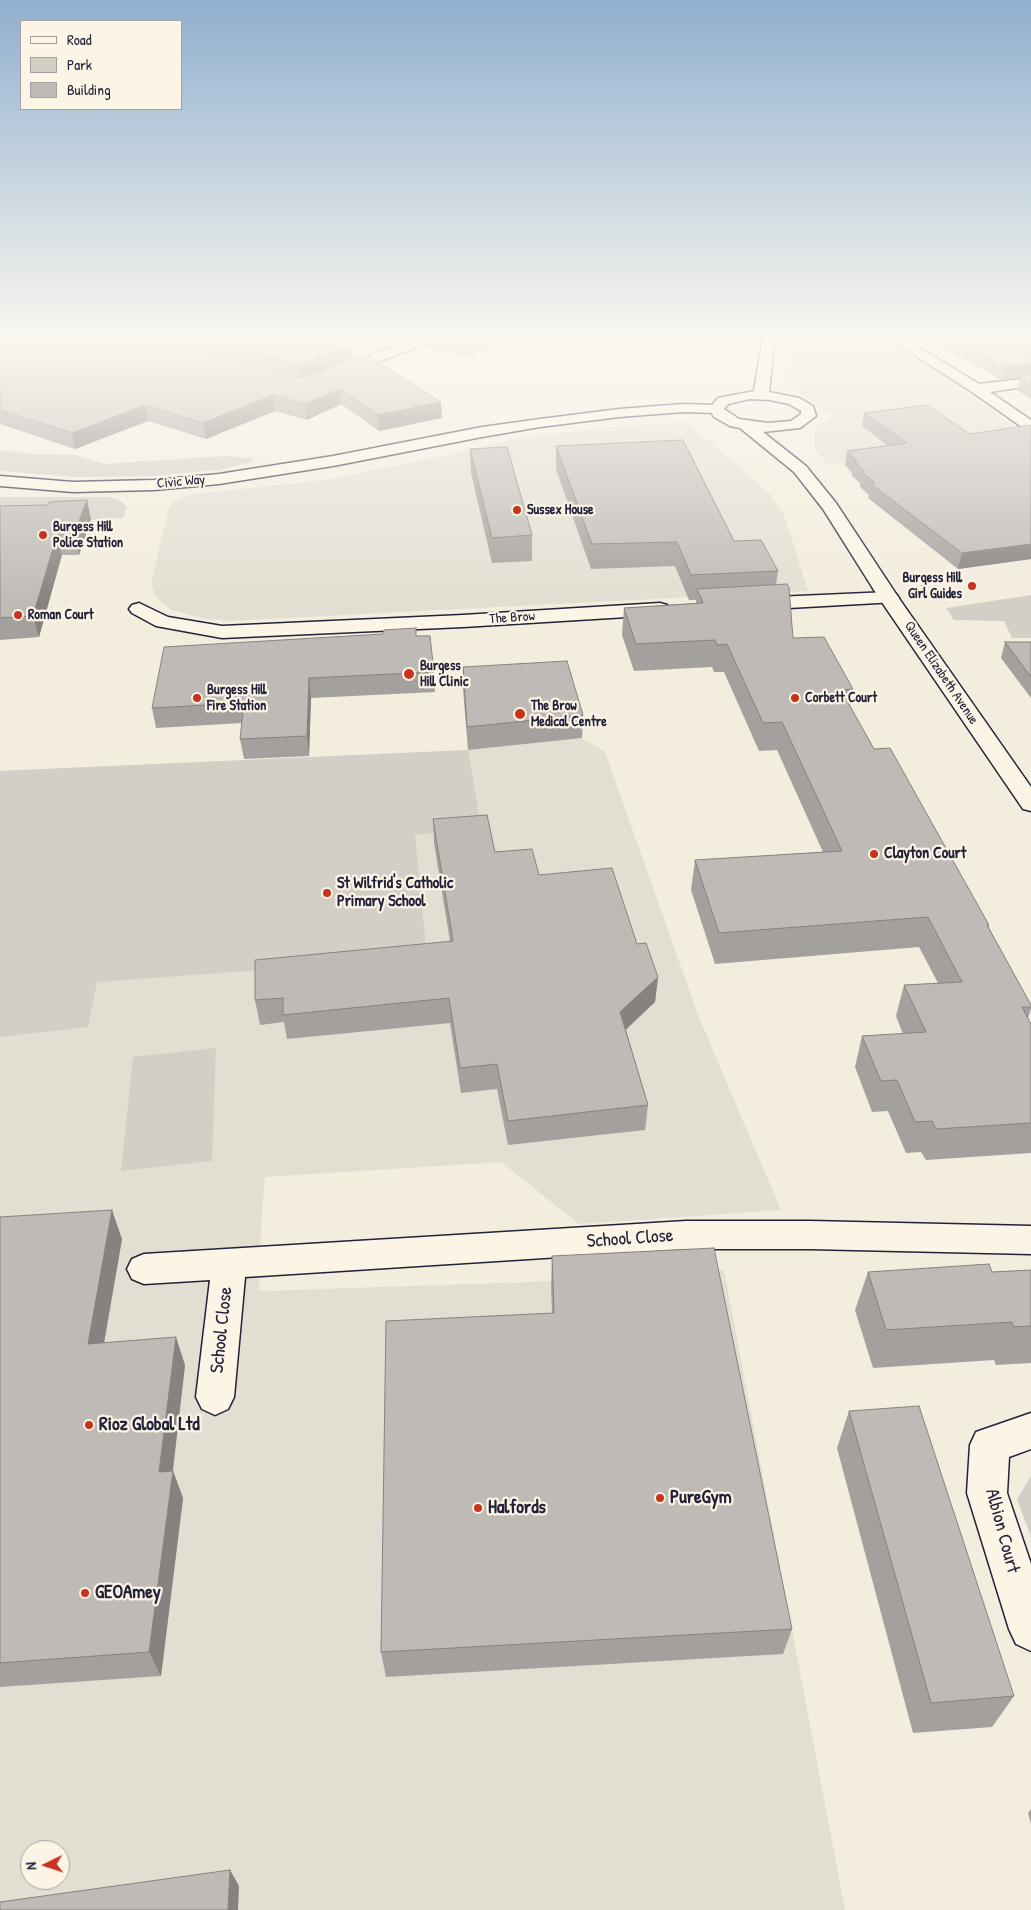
<!DOCTYPE html>
<html>
<head>
<meta charset="utf-8">
<style>
  body { margin:0 }
  #map { position:relative; width:1031px; height:1910px; overflow:hidden; background:#f3edde; font-family:"Patrick Hand",sans-serif }
  canvas { display:block }
  .legend { position:absolute; left:20px; top:20px; width:162px; height:90px; box-sizing:border-box; background:#fcf5e5; border:1px solid #a5a1a1; margin:0; padding:6px 9px; list-style:none; font-size:15px; color:#22223b }
  .legend li { display:flex; align-items:center; gap:10px; height:25px }
  .legend b { width:25px; border:1px solid #a5a1a1 }
  .north { position:absolute; left:20px; top:1840px; width:50px; height:50px; box-sizing:border-box; background:#fcf5e5; border:1px solid #a5a1a1; border-radius:50%; rotate:266deg; font-size:14px; font-weight:700; line-height:20px; text-align:center; color:#22223b }
  .north::after { content:''; display:block; margin:auto; width:18px; height:22px; background:#c8321e; clip-path:polygon(50% 0,100% 100%,50% 72%,0 100%) }
</style>
</head>
<body>
<div id="map">
<canvas width="1031" height="1910"></canvas>
<ul class="legend">
<li><b style="height:6px;background:#fcf5e5"></b>Road</li>
<li><b style="height:14px;background:#d4cfc6"></b>Park</li>
<li><b style="height:14px;background:#bfbab6"></b>Building</li>
</ul>
<div class="north">N</div>
</div>
<script>
const ctx = document.querySelector('canvas').getContext('2d');
ctx.lineJoin = 'round';
function fill(path, color) {
  ctx.fillStyle = color;
  ctx.fill(path, 'evenodd');
}
function shape(rows) {
  const path = new Path2D();
  for (const r of rows) {
    path.moveTo(r[0], r[1]);
    for (let i = 2; i < r.length; i += 2) path.lineTo(r[i], r[i + 1]);
  }
  return path;
}
function trace(path, color, width, dash) {
  ctx.strokeStyle = color;
  ctx.lineWidth = width;
  ctx.lineCap = dash ? 'butt' : 'round';
  ctx.setLineDash(dash || []);
  ctx.stroke(path);
}
function drawText(font, color, halo, rows, align = 'center') {
  ctx.font = font + ' "Patrick Hand",sans-serif';
  ctx.lineWidth = 4.5;
  ctx.setLineDash([]);
  ctx.textBaseline = 'middle';
  ctx.strokeStyle = halo;
  ctx.fillStyle = color;
  for (const [text, x, y, turn = 0] of rows) {
    ctx.save();
    ctx.translate(x, y);
    ctx.rotate((+turn || 0) * Math.PI / 180);
    ctx.textAlign = isNaN(turn) ? turn : align;
    if (halo) ctx.strokeText(text, 0, 0);
    ctx.fillText(text, 0, 0);
    ctx.restore();
  }
}
fill(shape([
  [791,336,876,336,950,379,1027,436,827,465,814,446,814,432,819,425,833,417,796,391,791,385,789,374],
  [681,422,689,424,769,493,785,517,808,591,229,621,202,618,172,610,155,596,151,583,169,508,174,502,181,498,194,494,324,480,470,451,511,439,602,428],
  [582,738,605,752,698,1015,781,1210,579,1224,501,1162,265,1177,261,1227,259,1291,529,1282,724,1270,845,1910,0,1910,0,771,468,750],
  [30,1850,60,1850,60,1880,30,1880]
]), '#e3ded2');
fill(shape([
  [0,450,33,454,74,455,104,464,226,456,252,458,252,462,219,470,152,476,75,477,0,471],
  [0,497,110,497,121,501,127,507,123,518,0,526],
  [1031,595,1031,638,1012,638,1004,621,954,620,946,608],
  [468,750,481,827,415,835,427,958,97,982,88,1027,0,1037,0,771],
  [216,1048,212,1161,121,1171,133,1057],
  [1031,1476,1031,1537,1017,1499]
]), '#d4cfc6');
const minor = shape([
  [419,336,437,336,436,339,343,376,338,377,331,373,333,370,419,336],
  [885,336,900,336,979,384,1031,378,1031,386,990,392,1031,420,1031,432,1026,430,972,392,885,336],
  [683,404,716,405,721,406,723,409,721,412,716,413,683,412,619,417,540,427,482,437,333,466,219,484,154,490,73,492,0,486,0,476,73,482,154,480,219,474,333,456,482,427,540,419,619,409,683,404],
  [889,592,896,594,899,598,896,602,753,610,746,608,743,604,746,600,753,598,889,592],
  [139,603,168,617,222,626,463,615,660,603,667,605,670,609,667,613,660,615,463,627,222,638,156,626,132,613,129,609,132,605,139,603],
  [686,1221,810,1221,1031,1226,1031,1254,810,1249,686,1249,245,1277,234,1397,228,1409,215,1415,202,1409,196,1397,210,1280,144,1284,132,1279,127,1269,132,1259,144,1254,686,1221],
  [1031,1413,1031,1449,1009,1457,1007,1493,1031,1564,1031,1651,1016,1644,1009,1629,967,1493,970,1445,976,1432,1031,1413]
]);
const major = shape([
  [763,336,775,336,769,392,799,398,813,406,816,416,800,428,763,432,806,466,836,503,898,597,1031,787,1031,811,1023,809,879,598,823,509,794,472,740,428,730,426,714,417,709,409,718,398,754,391,763,336],
  [750,399,770,400,789,404,801,411,801,414,791,421,768,423,739,419,724,409,728,404,750,399]
]);
trace(minor, '#22223b', 3);
trace(major, '#22223b', 3);
fill(minor, '#fcf5e5');
fill(major, '#fcf5e5');
fill(shape([
  [0,336,337,336,351,345,352,358,442,418,379,431,341,404,307,420,275,411,206,439,148,421,75,449,0,424],
  [379,336,413,336,401,341],
  [422,336,513,336,466,357,422,346],
  [924,336,1031,336,1031,399,1017,390,1020,378,1001,380],
  [864,413,970,434,1031,425,1031,559,958,569,868,498,869,495,860,487,860,483,852,476,852,473,845,465,847,451,888,446,862,426],
  [556,446,734,541,778,571,776,585,793,638,853,689,850,706,874,749,989,925,989,928,1031,1005,1031,1009,1028,1018,1031,1024,1031,1153,926,1160,921,1152,906,1153,888,1111,872,1112,855,1067,862,1036,903,1034,896,1016,904,985,938,983,919,947,715,964,691,890,695,860,823,852,777,750,759,751,724,672,714,672,712,667,634,671,622,635,624,608,696,603,696,600,689,600,675,566,591,569,556,469],
  [470,449,532,535,532,561,492,563,471,473],
  [87,500,91,520,79,555,62,555,39,637,0,640,0,506,48,505],
  [416,636,434,672,435,692,311,698,309,756,244,759,240,739,242,723,156,728,152,708],
  [1005,642,1031,642,1031,698,1001,658],
  [463,667,583,715,582,738,468,750,463,689],
  [433,819,539,875,637,944,658,977,655,1002,626,1030,648,1105,645,1130,508,1145,497,1089,461,1093,450,1023,287,1039,284,1022,260,1025,255,1000,450,941,434,843],
  [0,1217,122,1239,104,1342,185,1365,173,1471,183,1498,161,1676,0,1687],
  [552,1256,792,1629,783,1654,386,1677,381,1652,552,1313,551,1287],
  [1031,1270,1031,1363,996,1365,994,1360,873,1368,855,1310,868,1272,992,1272],
  [849,1411,1014,1696,992,1727,913,1733,837,1448],
  [1031,1809,1031,1824,1028,1813]
]), '#a4a09d');
fill(shape([
  [4,336,52,336,0,353,0,337],
  [400,336,413,336,401,341],
  [480,336,513,336,466,357,466,342],
  [351,345,353,360,302,380,300,365],
  [1031,364,1031,377,1001,380,1004,367],
  [340,389,341,404,307,420,305,404],
  [273,395,275,411,206,439,203,423],
  [441,402,442,418,379,431,378,415],
  [145,405,148,421,75,449,72,433],
  [87,500,91,520,79,555,74,534],
  [57,535,62,555,39,637,33,616],
  [1031,544,1031,559,958,569,962,553],
  [309,678,311,698,309,756,307,736],
  [658,977,655,1002,618,1036,620,1012],
  [112,1210,122,1239,99,1372,88,1344],
  [176,1337,185,1365,171,1484,173,1471,183,1498,161,1676,149,1652,159,1472],
  [230,1870,239,1886,238,1910,228,1910]
]), '#86827f');
const building = shape([
  [43,336,148,336,301,378,365,354,441,402,378,415,340,389,305,404,273,395,203,423,145,405,72,433,0,410,0,349,43,336],
  [193,336,337,336,351,345,300,365,193,336],
  [440,336,480,336,466,342,440,336],
  [948,336,1031,336,1031,364,1004,367,948,336],
  [1031,375,1031,384,1020,377,1031,375],
  [927,405,970,434,1031,425,1031,544,962,553,871,484,875,483,862,472,865,472,854,461,857,461,847,451,907,443,864,413,927,405],
  [683,440,734,541,761,540,778,571,691,575,677,542,592,544,556,446,683,440],
  [507,447,532,535,492,538,470,449,507,447],
  [87,500,74,534,57,535,33,616,0,618,0,506,48,505,49,502,87,500],
  [787,584,789,588,793,638,824,637,853,689,841,690,874,749,890,748,989,925,987,925,1031,1005,1031,1007,1022,1007,1031,1024,1031,1123,936,1129,932,1121,915,1122,897,1080,881,1081,862,1036,926,1032,904,985,962,982,928,917,719,933,695,860,842,851,782,722,763,723,727,644,717,645,715,640,636,644,624,608,703,603,697,589,787,584],
  [416,628,416,636,430,636,434,672,309,678,307,736,240,739,244,703,152,708,164,647,383,634,384,630,416,628],
  [1005,642,1031,642,1031,677,1005,642],
  [567,661,583,715,467,727,463,667,567,661],
  [487,815,495,852,532,849,539,875,612,868,637,944,646,943,658,977,620,1012,648,1105,508,1121,497,1064,460,1068,449,998,283,1015,283,998,255,1000,255,960,453,941,433,819,487,815],
  [112,1210,88,1344,176,1337,159,1472,173,1471,149,1652,0,1663,0,1217,112,1210],
  [714,1248,792,1629,381,1652,386,1321,554,1313,552,1256,714,1248],
  [989,1264,992,1272,1031,1270,1031,1326,1014,1327,1012,1322,886,1330,868,1272,989,1264],
  [919,1406,1014,1696,931,1703,849,1411,919,1406],
  [230,1870,228,1910,0,1910,0,1902,230,1870]
]);
fill(building, '#bfbab6');
trace(building, '#86827f', 1);
const sky = ctx.createLinearGradient(0, 0, 0, 604);
sky.addColorStop(0, '#90afce');
sky.addColorStop(0.56, '#faf7f0');
sky.addColorStop(1, '#faf7f000');
ctx.fillStyle = sky;
ctx.fillRect(0, 0, 1031, 604);
for (const [x, y, r, color] of [
  [517,510,5,"#c8321e"],
  [43,535,5,"#c8321e"],
  [972,586,5,"#c8321e"],
  [18,615,5,"#c8321e"],
  [409,674,6,"#c8321e"],
  [197,698,5,"#c8321e"],
  [795,698,5,"#c8321e"],
  [520,714,6,"#c8321e"],
  [874,854,5,"#c8321e"],
  [327,893,5,"#c8321e"],
  [89,1425,5,"#c8321e"],
  [660,1498,5,"#c8321e"],
  [478,1508,5,"#c8321e"],
  [85,1593,5,"#c8321e"]
]) {
  const dot = new Path2D();
  dot.arc(x, y, r, 0, 2 * Math.PI);
  ctx.fillStyle = color;
  ctx.fill(dot);
  trace(dot, '#fcf5e5', 2);
}
drawText('14px', '#22223b', '#fcf5e5', [
  ["Civic Way",181,482,-5],
  ["The Brow",512,618,-4],
  ["Queen Elizabeth Avenue",941,673,56]
]);
drawText('bold 14px', '#22223b', '#fcf5e5', [
  ["Sussex House",527,510],
  ["Burgess Hill",53,527],
  ["Police Station",53,543],
  ["Burgess Hill",962,578,"right"],
  ["Girl Guides",962,594,"right"],
  ["Roman Court",28,615],
  ["Burgess",420,666],
  ["Hill Clinic",420,682],
  ["Burgess Hill",207,690],
  ["Fire Station",207,706],
  ["Corbett Court",805,698],
  ["The Brow",531,706],
  ["Medical Centre",531,722]
], 'left');
drawText('bold 16px', '#22223b', '#fcf5e5', [
  ["Clayton Court",884,854],
  ["St Wilfrid's Catholic",337,884],
  ["Primary School",337,902]
], 'left');
drawText('19px', '#22223b', '#fcf5e5', [
  ["School Close",630,1239,-4],
  ["School Close",222,1330,-84],
  ["Albion Court",1002,1531,75]
]);
drawText('bold 19px', '#22223b', '#fcf5e5', [
  ["Rioz Global Ltd",99,1425],
  ["PureGym",670,1498],
  ["Halfords",488,1508],
  ["GEOAmey",95,1593]
], 'left');
</script>
</body>
</html>
